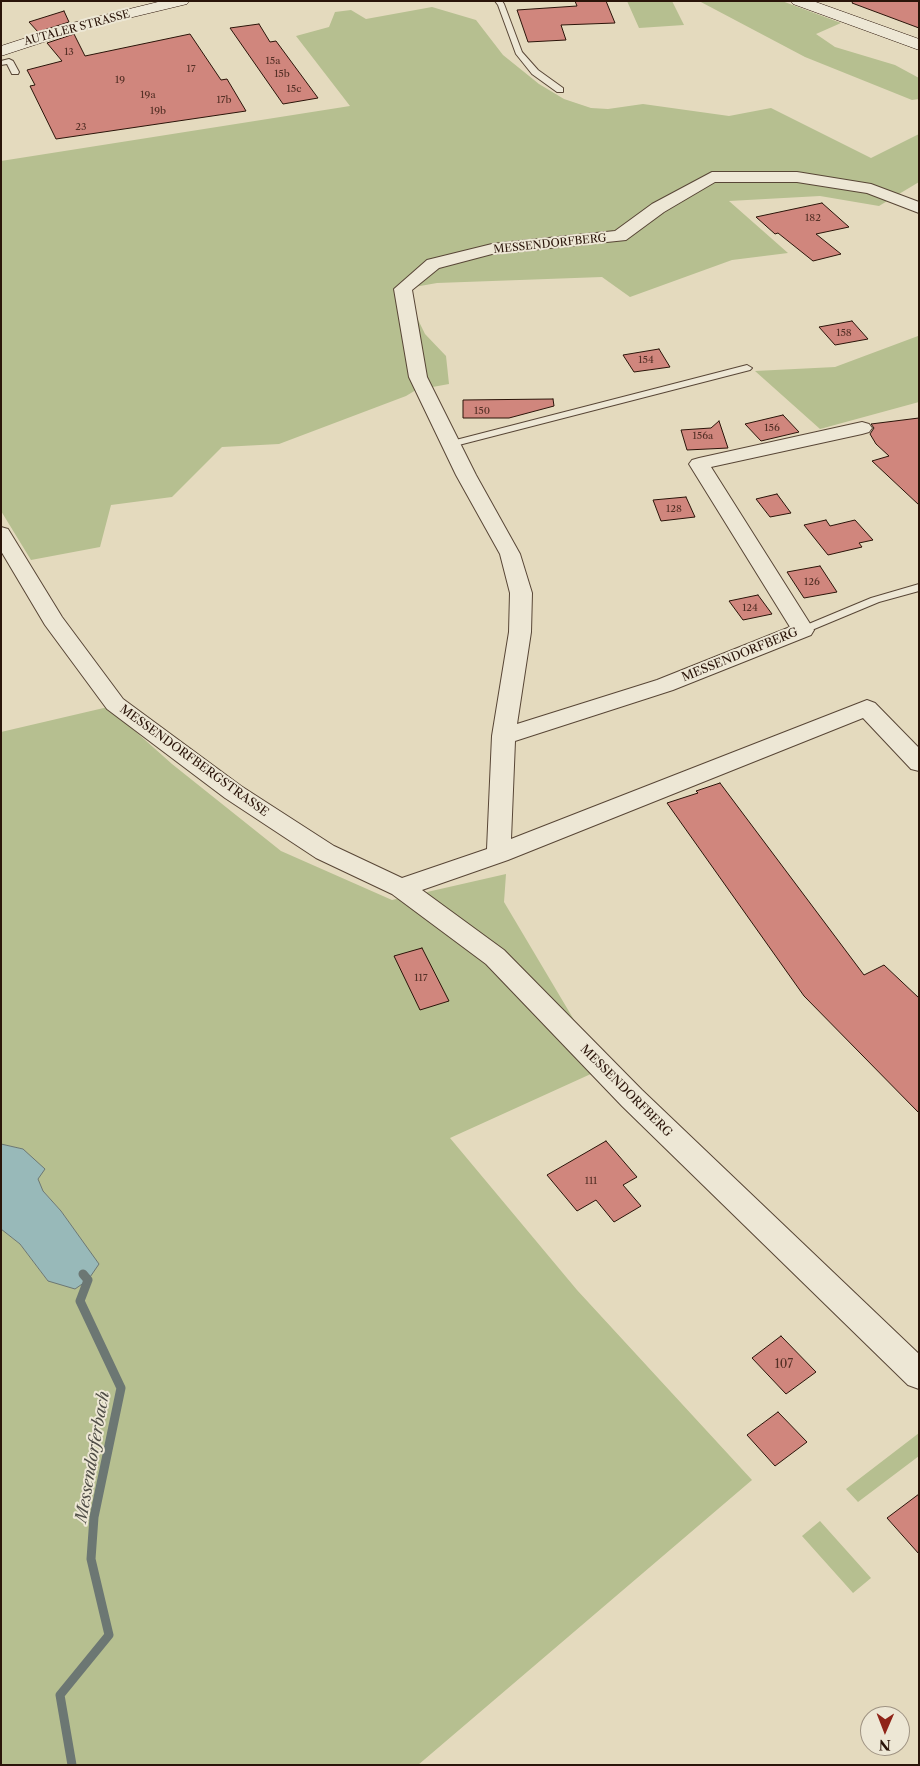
<!DOCTYPE html>
<html>
<head>
<meta charset="utf-8">
<style>
  body { margin:0 }
  #map { position:relative; width:920px; height:1766px; overflow:hidden; background:#e4dabe; font-family:"Libre Caslon Text",serif }
  canvas { display:block }
  .frame { position:absolute; inset:0; border:2px solid #2a1409; pointer-events:none }
  .north { position:absolute; left:860px; top:1706px; width:50px; height:50px; box-sizing:border-box; background:#ede7d5; border:1px solid #9f9383; border-radius:50%; rotate:181deg; font-size:14px; font-weight:700; line-height:20px; text-align:center; color:#2a1409 }
  .north::after { content:''; display:block; margin:auto; width:18px; height:22px; background:#8f2418; clip-path:polygon(50% 0,100% 100%,50% 72%,0 100%) }
</style>
</head>
<body>
<div id="map">
<canvas width="920" height="1766"></canvas>
<div class="frame"></div>
<div class="north">N</div>
</div>
<script>
const ctx = document.querySelector('canvas').getContext('2d');
ctx.lineJoin = 'round';
function fill(path, color) {
  ctx.fillStyle = color;
  ctx.fill(path, 'evenodd');
}
function shape(rows) {
  const path = new Path2D();
  for (const r of rows) {
    path.moveTo(r[0], r[1]);
    for (let i = 2; i < r.length; i += 2) path.lineTo(r[i], r[i + 1]);
  }
  return path;
}
function trace(path, color, width, dash) {
  ctx.strokeStyle = color;
  ctx.lineWidth = width;
  ctx.lineCap = dash ? 'butt' : 'round';
  ctx.setLineDash(dash || []);
  ctx.stroke(path);
}
function drawText(font, color, halo, rows, align = 'center') {
  ctx.font = font + ' "Libre Caslon Text",serif';
  ctx.lineWidth = 4;
  ctx.setLineDash([]);
  ctx.textBaseline = 'middle';
  ctx.strokeStyle = halo;
  ctx.fillStyle = color;
  for (const [text, x, y, turn = 0] of rows) {
    ctx.save();
    ctx.translate(x, y);
    ctx.rotate((+turn || 0) * Math.PI / 180);
    ctx.textAlign = isNaN(turn) ? turn : align;
    if (halo) ctx.strokeText(text, 0, 0);
    ctx.fillText(text, 0, 0);
    ctx.restore();
  }
}
fill(shape([
  [627,1,672,1,684,25,639,28],
  [699,1,782,1,841,23,816,34,835,47,895,65,919,78,919,99,912,100,805,57],
  [432,7,476,20,503,55,539,84,564,99,591,108,608,109,643,104,729,116,771,108,871,158,919,134,919,182,879,206,820,196,729,201,788,253,732,260,630,297,602,277,437,283,403,289,425,334,446,356,449,384,416,390,406,396,279,444,222,447,172,497,111,505,100,547,31,560,1,511,1,161,350,106,296,36,329,27,335,12,351,10,366,19],
  [918,336,919,402,820,429,755,371,835,367],
  [108,707,172,764,281,851,392,900,506,874,504,902,580,1030,615,1063,450,1138,577,1290,752,1480,418,1765,1,1765,1,1229,20,1244,48,1281,98,1264,61,1211,43,1191,23,1149,1,1144,1,732],
  [919,1433,919,1456,858,1502,846,1489],
  [820,1521,871,1578,853,1593,802,1536]
]), '#b6bf90');
const water = shape([
  [1,1144,23,1149,45,1169,38,1179,43,1191,61,1211,99,1264,88,1280,75,1289,48,1281,20,1244,1,1229,1,1144]
]);
fill(water, '#98b9b9');
trace(water, '#6c7773', 1);
trace(shape([
  [72,1765,60,1695,109,1635,91,1559,94,1517,121,1388,80,1301,88,1280,83,1274]
]), '#6c7773', 9);
const building = shape([
  [575,1,606,1,615,23,561,25,566,40,528,42,517,10,577,6,575,1],
  [853,1,919,1,919,28,852,3,853,1],
  [64,11,69,22,38,32,29,22,64,11],
  [259,24,270,42,276,41,318,98,283,104,230,28,259,24],
  [74,34,85,56,190,34,221,80,227,79,246,111,56,139,30,86,35,85,27,70,62,61,47,43,74,34],
  [822,203,849,227,816,234,841,254,813,261,778,233,775,234,756,217,822,203],
  [852,321,868,339,835,345,819,327,852,321],
  [659,349,670,367,634,372,623,355,659,349],
  [553,399,554,406,509,418,463,418,463,400,553,399],
  [783,415,799,432,761,441,745,424,783,415],
  [919,418,919,505,872,461,889,456,876,444,870,434,874,428,871,424,919,418],
  [719,421,728,448,687,450,681,430,711,428,719,421],
  [777,494,791,513,770,517,756,499,777,494],
  [686,497,695,517,661,521,653,500,686,497],
  [826,520,830,526,855,520,873,540,859,543,862,547,828,555,804,525,826,520],
  [820,566,837,592,804,598,787,572,820,566],
  [758,595,772,614,743,620,729,601,758,595],
  [720,783,864,975,884,965,919,998,919,1113,804,996,667,803,698,793,696,791,720,783],
  [422,948,449,1001,420,1010,394,956,422,948],
  [606,1141,637,1177,623,1185,641,1206,614,1222,596,1200,577,1211,547,1175,606,1141],
  [781,1336,816,1372,786,1394,752,1358,781,1336],
  [778,1412,807,1442,775,1466,747,1435,778,1412],
  [919,1494,919,1554,887,1518,919,1494]
]);
fill(building, '#d0867d');
trace(building, '#2a1409', 1);
const lane = shape([
  [495,1,502,1,504,4,522,52,538,70,563,88,563,92,557,92,532,74,516,54,498,5,495,1],
  [9,59,13,61,19,72,18,74,12,74,7,64,1,65,1,61,9,59],
  [747,365,752,368,750,370,451,447,446,444,448,442,747,365],
  [919,584,919,591,879,602,807,632,799,632,798,630,799,628,871,598,919,584]
]);
const street = shape([
  [712,172,797,172,871,184,919,202,919,213,867,193,797,182,715,182,664,212,626,240,492,254,439,268,412,290,427,377,476,475,520,554,532,593,531,632,517,724,657,680,790,627,689,464,692,460,699,458,862,422,869,424,872,428,869,432,862,434,711,467,814,630,811,635,673,690,515,741,511,839,867,700,875,703,919,748,919,771,911,769,863,718,508,860,422,890,504,950,642,1090,919,1354,919,1389,908,1385,622,1106,486,964,392,894,316,858,225,798,107,709,45,625,1,551,1,527,8,529,62,617,123,699,241,786,334,846,402,878,487,849,492,736,509,632,510,593,500,554,456,475,409,377,394,289,427,260,492,244,615,231,652,204,712,172]
]);
const secondary = shape([
  [162,1,189,1,187,4,83,29,1,56,1,46,72,23,162,1],
  [791,1,813,1,919,39,919,50,793,4,791,1]
]);
trace(lane, '#584636', 2);
trace(street, '#584636', 2);
trace(secondary, '#2a1409', 1);
fill(lane, '#ede7d5');
fill(street, '#ede7d5');
fill(secondary, '#ede7d5');
drawText('10px', '#543026', null, [
  ["13",69,52],
  ["15a",273,61],
  ["17",191,69],
  ["15b",282,74],
  ["19",120,80],
  ["15c",294,89],
  ["19a",148,95],
  ["17b",224,100],
  ["19b",158,111],
  ["23",81,127],
  ["182",813,218],
  ["158",844,333],
  ["154",646,360],
  ["150",482,411],
  ["156",772,428],
  ["156a",703,436],
  ["128",674,509],
  ["126",812,582],
  ["124",750,608],
  ["117",421,978],
  ["111",591,1181]
]);
drawText('11px', '#2a1409', '#ede7d5', [
  ["AUTALER STRASSE",77,28,-15],
  ["MESSENDORFBERG",550,244,-6]
]);
drawText('12px', '#2a1409', '#ede7d5', [
  ["MESSENDORFBERG",740,655,-22],
  ["MESSENDORFBERGSTRASSE",194,761,36],
  ["MESSENDORFBERG",626,1091,45]
]);
drawText('12px', '#543026', null, [
  ["107",784,1365]
]);
drawText('italic 16px', '#504e47', '#ede7d5', [
  ["Messendorferbach",93,1457,-80]
]);
</script>
</body>
</html>
